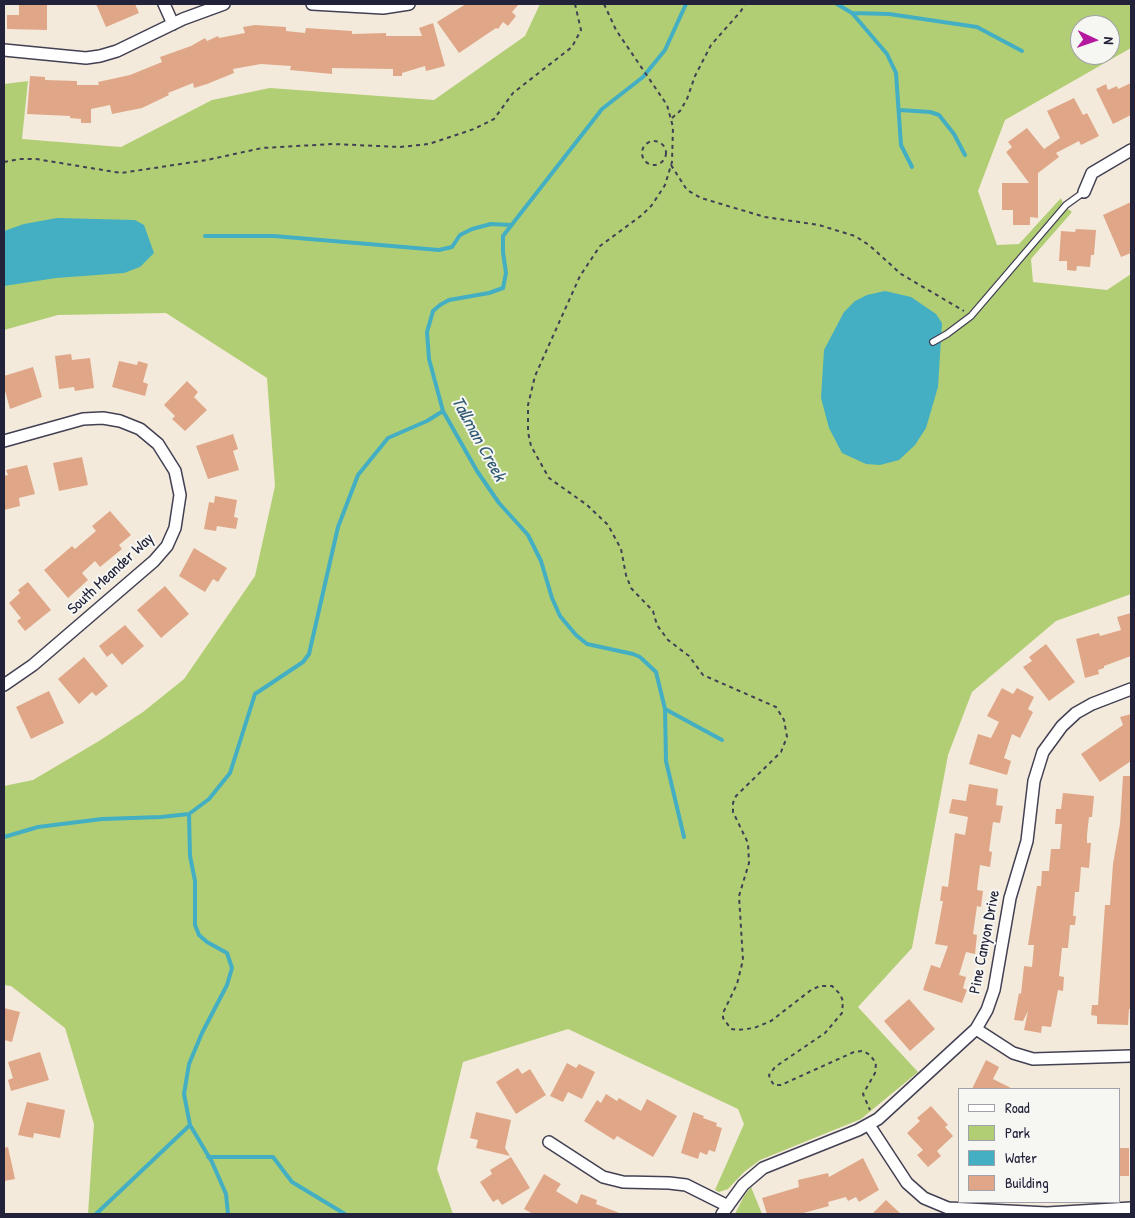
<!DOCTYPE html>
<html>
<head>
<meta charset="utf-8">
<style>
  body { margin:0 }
  #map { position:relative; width:1135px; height:1218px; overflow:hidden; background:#f4eadb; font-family:"Patrick Hand",sans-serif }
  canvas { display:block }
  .frame { position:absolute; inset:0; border:5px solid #22223b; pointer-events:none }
  .legend { position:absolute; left:958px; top:1088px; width:162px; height:115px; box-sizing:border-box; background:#f6f6f2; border:1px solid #a1a1a9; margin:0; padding:6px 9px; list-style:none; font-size:15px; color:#22223b }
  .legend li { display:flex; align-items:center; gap:10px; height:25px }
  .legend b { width:25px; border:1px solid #a1a1a9 }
  .north { position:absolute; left:1070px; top:15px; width:50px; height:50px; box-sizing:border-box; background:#f6f6f2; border:1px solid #a1a1a9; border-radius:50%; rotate:93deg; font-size:14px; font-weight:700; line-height:20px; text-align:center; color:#22223b }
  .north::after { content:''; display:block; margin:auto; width:18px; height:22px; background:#b5179e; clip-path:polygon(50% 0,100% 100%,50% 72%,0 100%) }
</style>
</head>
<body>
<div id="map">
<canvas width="1135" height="1218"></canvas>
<div class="frame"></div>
<ul class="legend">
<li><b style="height:6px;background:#fff"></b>Road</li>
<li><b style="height:14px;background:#b1ce75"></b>Park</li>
<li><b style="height:14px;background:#44afc2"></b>Water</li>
<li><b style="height:14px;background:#dfa788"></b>Building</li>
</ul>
<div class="north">N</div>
</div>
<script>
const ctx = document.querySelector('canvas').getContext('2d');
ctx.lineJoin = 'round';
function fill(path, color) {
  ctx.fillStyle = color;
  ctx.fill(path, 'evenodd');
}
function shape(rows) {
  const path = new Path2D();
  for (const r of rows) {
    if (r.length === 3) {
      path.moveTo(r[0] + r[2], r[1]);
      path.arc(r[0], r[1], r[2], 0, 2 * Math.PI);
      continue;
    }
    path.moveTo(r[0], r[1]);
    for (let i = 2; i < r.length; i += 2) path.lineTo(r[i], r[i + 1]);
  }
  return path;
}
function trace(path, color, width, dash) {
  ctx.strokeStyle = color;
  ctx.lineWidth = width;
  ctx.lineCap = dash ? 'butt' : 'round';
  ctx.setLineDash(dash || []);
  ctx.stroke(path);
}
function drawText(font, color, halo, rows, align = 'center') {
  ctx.font = font + ' "Patrick Hand",sans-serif';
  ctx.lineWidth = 4;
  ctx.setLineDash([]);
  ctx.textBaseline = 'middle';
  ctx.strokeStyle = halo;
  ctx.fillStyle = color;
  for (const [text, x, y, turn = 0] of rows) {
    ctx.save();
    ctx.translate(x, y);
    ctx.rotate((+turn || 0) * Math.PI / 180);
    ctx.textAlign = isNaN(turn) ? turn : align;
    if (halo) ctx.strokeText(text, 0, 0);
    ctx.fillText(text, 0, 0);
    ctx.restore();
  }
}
fill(shape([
  [540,4,1131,4,1131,48,1005,120,978,191,997,245,1019,244,1061,198,1064,206,1072,212,1031,259,1033,282,1107,290,1131,274,1131,594,1056,621,972,692,948,755,912,948,858,1007,918,1072,861,1119,760,1160,744,1172,728,1189,719,1192,715,1190,744,1124,738,1109,568,1029,463,1062,437,1169,453,1214,88,1214,94,1124,65,1028,11,986,4,985,4,786,33,780,99,741,143,712,184,679,255,576,275,486,267,378,166,313,58,315,4,330,4,84,28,81,22,139,121,147,212,100,270,88,434,100,525,36],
  [1080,25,1110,25,1110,55,1080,55],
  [751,1187,762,1214,735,1214,744,1196]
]), '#b1ce75');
fill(shape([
  [57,218,135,220,144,225,154,253,140,267,124,273,56,278,4,286,4,231,24,224],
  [885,291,911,297,936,314,942,323,938,387,926,428,915,445,899,460,880,465,866,464,842,453,829,428,821,398,824,350,844,312,855,301,867,295]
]), '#44afc2');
trace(shape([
  [837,4,852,13,887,54,896,73,901,145,912,167],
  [852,13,889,14,977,27,1022,51],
  [900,110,930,112,939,115,954,134,965,155],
  [205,236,274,236,439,250,452,247,460,235,472,229,491,224,511,225],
  [665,709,722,740],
  [4,837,38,827,102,819,161,817,189,814],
  [684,837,666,761,665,709,656,672,640,657,633,654,587,644,576,635,560,616,552,598,541,561,528,535,499,503,477,471,443,411,429,359,427,332,433,311,440,305,449,300,489,293,503,288,506,273,503,252,503,236,602,109,643,77,665,50,686,4],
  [208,1157,273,1157,292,1182,345,1214],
  [96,1214,190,1125],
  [228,1214,226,1194,212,1162,190,1125,184,1094,189,1064,202,1033,227,985,232,968,227,953,207,942,199,935,195,925,195,881,190,856,189,814,209,799,230,773,255,694,303,662,309,654,338,527,358,475,388,438,427,421,443,411]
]), '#44afc2', 4);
fill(shape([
  [19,4,47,4,47,30,7,29,7,15,19,15],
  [96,4,135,4,139,13,106,27],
  [466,4,519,4,512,12,516,16,508,26,503,22,498,29,496,28,459,53,437,22],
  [433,23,445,66,426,71,425,66,402,73,402,76,393,76,393,69,332,68,332,74,290,70,291,66,261,64,233,69,234,73,207,84,194,88,193,83,168,93,169,95,142,108,112,114,110,105,91,109,91,123,81,123,81,119,70,118,70,116,27,114,30,76,45,77,45,80,77,81,77,85,99,85,98,82,130,75,162,62,160,57,191,46,205,38,207,41,218,36,219,38,245,33,243,27,255,25,286,27,286,31,305,33,306,28,352,31,352,34,386,33,386,36,422,36,419,28],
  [1131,83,1131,115,1113,124,1096,89,1106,84,1108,90,1117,86,1118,89],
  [1074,98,1083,115,1087,113,1099,136,1081,145,1079,141,1056,153,1059,157,1038,173,1038,218,1030,217,1030,225,1013,225,1013,210,1002,210,1002,183,1029,183,1006,152,1012,147,1008,142,1027,128,1044,149,1060,138,1047,111],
  [1131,202,1131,253,1121,257,1103,215],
  [1076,229,1096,230,1094,255,1091,255,1090,267,1077,266,1076,271,1067,270,1067,261,1059,261,1061,231,1075,232],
  [71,354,72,360,90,358,94,388,75,391,74,387,59,389,55,356],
  [119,361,137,365,138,361,148,364,143,382,148,384,145,396,112,387],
  [33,367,42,397,10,409,4,387,4,376],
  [187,381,198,392,194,397,207,410,185,431,172,419,175,416,164,405],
  [233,434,238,449,233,451,239,470,208,479,196,446],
  [82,457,88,485,59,491,53,463],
  [27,465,35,494,19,498,20,506,4,510,4,476,8,475,6,470],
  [215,496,237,500,234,517,238,518,236,529,217,526,216,531,204,529,209,502,214,503],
  [110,511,131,535,119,545,122,549,100,567,95,561,82,573,88,580,68,598,44,570,72,546,75,549,96,531,92,526],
  [194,548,227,568,218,582,213,579,205,592,179,576],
  [28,582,51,610,25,631,17,621,21,618,9,603,20,593,18,590],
  [165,586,189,614,161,638,137,610],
  [1131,613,1131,656,1104,666,1104,668,1098,670,1099,674,1085,678,1076,639,1099,633,1100,636,1121,630,1117,617],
  [125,625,144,646,122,665,112,653,107,657,99,646],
  [1046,644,1075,682,1049,701,1023,667,1032,661,1029,657],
  [84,657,108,686,96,696,92,692,79,704,58,679],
  [1002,688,1013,694,1017,688,1034,697,1028,709,1033,712,1020,738,1012,734,1004,758,1011,761,1007,775,969,764,978,734,991,738,999,722,987,716],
  [49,691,64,723,31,739,16,707],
  [1131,714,1131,761,1100,782,1081,754,1123,725,1120,717],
  [1123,776,1131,776,1131,1009,1129,1009,1128,1025,1097,1024,1097,1016,1091,1015,1092,1005,1098,1005,1105,905,1110,905,1113,864,1120,824],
  [969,784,998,789,996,805,1003,806,1000,823,993,822,989,851,992,852,990,867,980,865,977,890,983,891,981,907,977,906,973,934,977,935,975,954,966,952,959,975,966,977,963,988,967,990,962,1003,923,990,931,965,940,968,948,946,935,944,943,901,940,901,942,886,948,887,955,833,965,835,968,817,949,813,952,799,966,801],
  [1063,793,1094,796,1092,817,1089,817,1087,835,1087,843,1091,843,1089,868,1081,867,1079,892,1075,892,1073,916,1076,916,1075,925,1070,925,1068,948,1062,948,1059,976,1064,977,1063,991,1058,990,1051,1027,1042,1026,1041,1033,1024,1030,1028,1011,1023,1021,1014,1020,1019,993,1021,994,1024,966,1032,967,1034,945,1028,945,1037,886,1041,886,1042,871,1049,871,1051,849,1060,849,1062,824,1055,824,1056,809,1061,809],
  [909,999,935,1029,910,1051,884,1021],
  [4,1008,20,1012,12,1042,4,1040],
  [40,1052,49,1080,11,1091,8,1080,13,1078,8,1062],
  [986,1060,999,1067,993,1079,1013,1089,972,1089],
  [567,1063,576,1068,579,1064,595,1072,582,1099,568,1092,563,1102,550,1096],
  [518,1068,522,1074,530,1069,546,1095,516,1114,496,1082],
  [606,1094,617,1101,619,1098,641,1111,647,1099,677,1116,653,1157,617,1136,614,1140,584,1121,597,1100,601,1103],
  [27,1102,65,1110,60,1138,34,1133,33,1138,18,1135],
  [931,1106,948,1125,945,1127,953,1136,937,1151,941,1156,928,1167,917,1155,923,1150,907,1133,920,1121,917,1118],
  [476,1112,511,1120,505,1148,510,1156,476,1148,478,1140,470,1138],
  [693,1112,704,1116,703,1118,717,1123,716,1126,722,1128,715,1152,709,1150,707,1155,700,1152,698,1159,681,1153],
  [8,1147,15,1179,4,1181,4,1148],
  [1119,1148,1129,1148,1129,1176,1119,1176],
  [511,1157,530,1188,502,1205,498,1199,493,1202,480,1182,492,1174,490,1170],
  [863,1158,879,1190,859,1202,856,1197,848,1201,846,1197,828,1202,829,1206,800,1214,767,1214,762,1198,799,1187,798,1180,828,1173,829,1177],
  [544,1174,561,1184,556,1191,577,1204,581,1194,597,1200,596,1204,622,1214,533,1214,524,1209],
  [886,1200,901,1214,872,1214]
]), '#dfa788');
const lane = shape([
  [933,342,947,334,971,316,1066,205,1084,192]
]);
const street = shape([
  [164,4,173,24],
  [312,4,383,8,409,4],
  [4,50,86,58,100,56,117,51,183,19,224,4],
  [1084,192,1092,173,1131,150],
  [4,441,83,419,103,418,120,421,140,429,158,444,175,471,180,495,175,528,167,546,154,561,33,665,4,685],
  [976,1029,1013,1053,1033,1059,1131,1056],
  [869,1125,907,1183,924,1198,948,1208,1047,1213,1131,1208],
  [549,1142,603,1177,623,1182,669,1183,686,1185,728,1206],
  [722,1214,743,1185,763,1168,858,1130,878,1119,976,1029,987,1010,994,990,1010,898,1027,841,1034,781,1043,752,1062,726,1076,713,1092,704,1131,689]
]);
trace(lane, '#424053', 8);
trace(street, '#424053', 14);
trace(shape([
  [604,4,616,30,667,105,673,127,672,162,665,185,652,205,642,215,600,246,580,276,535,376,528,405,528,432,531,446,549,478,587,505,608,525,621,549,626,575,631,588,653,611,657,625,668,640,689,656,703,675,776,707,784,720,787,737,781,752,736,796,733,803,733,812,748,843,749,863,739,896,743,960,737,984,723,1013,723,1018,731,1029,738,1030,754,1028,771,1021,811,990,820,986,832,986,840,994,843,1001,842,1013,825,1033,775,1067,769,1075,770,1079,774,1085,781,1085,854,1052,863,1051,870,1055,876,1063,875,1073,863,1094,870,1110],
  [672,118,680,111,687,99,695,76,711,45,741,11,745,4],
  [654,153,12],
  [4,162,19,159,36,159,121,173,207,160,262,148,333,144,400,147,429,144,474,129,494,119,513,93,572,47,581,30,575,4],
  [671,165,687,190,701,198,765,217,819,225,855,236,869,245,901,274,964,311]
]), '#424053', 2, [4, 4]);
trace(lane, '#fff', 5.5);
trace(street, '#fff', 11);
drawText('16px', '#22223b', '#f6f6f2', [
  ["South Meander Way",111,574,-43],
  ["Pine Canyon Drive",985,942,-79]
]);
drawText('italic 18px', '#305a71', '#f6f6f2', [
  ["Tallman Creek",478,439,61]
]);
</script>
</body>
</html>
